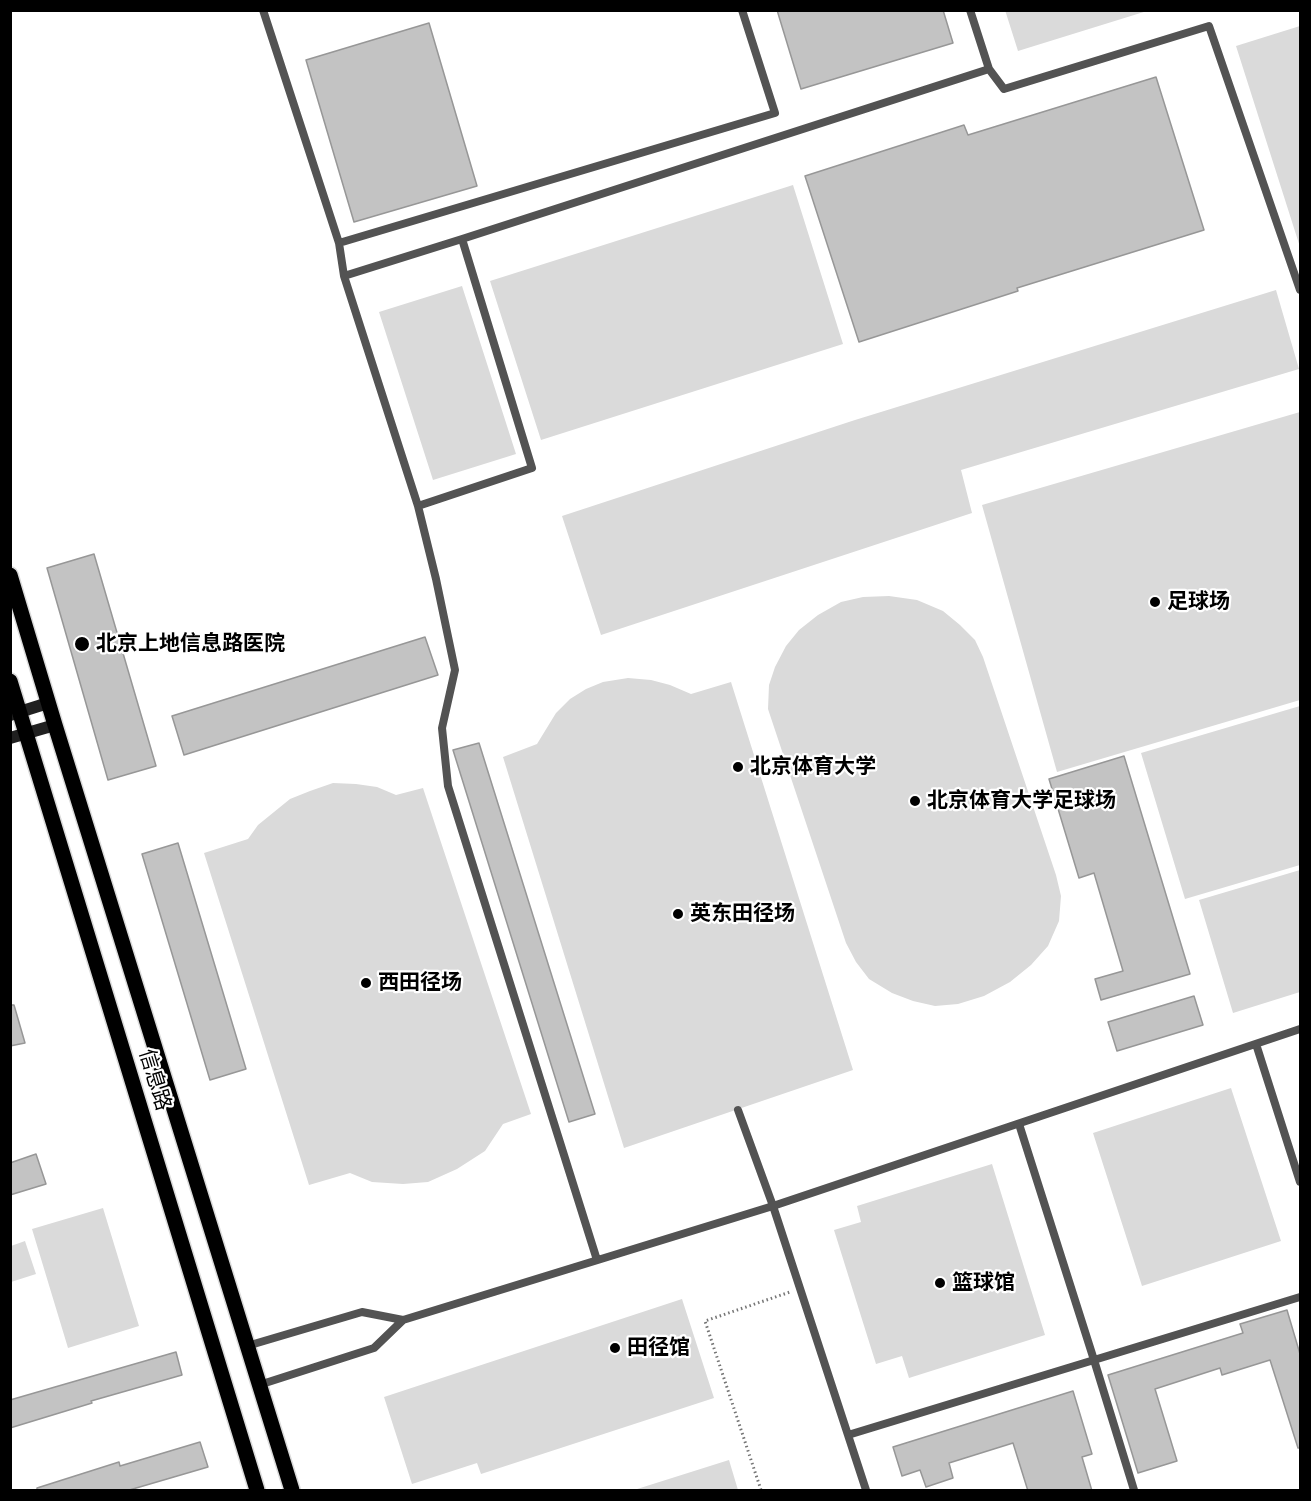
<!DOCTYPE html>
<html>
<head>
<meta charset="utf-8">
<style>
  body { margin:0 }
  #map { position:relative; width:1311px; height:1501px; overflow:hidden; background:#fff; font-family:"Archivo Narrow",sans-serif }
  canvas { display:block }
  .frame { position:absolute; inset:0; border:12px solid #000; pointer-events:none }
</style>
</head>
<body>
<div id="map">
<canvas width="1311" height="1501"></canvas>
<div class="frame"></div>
</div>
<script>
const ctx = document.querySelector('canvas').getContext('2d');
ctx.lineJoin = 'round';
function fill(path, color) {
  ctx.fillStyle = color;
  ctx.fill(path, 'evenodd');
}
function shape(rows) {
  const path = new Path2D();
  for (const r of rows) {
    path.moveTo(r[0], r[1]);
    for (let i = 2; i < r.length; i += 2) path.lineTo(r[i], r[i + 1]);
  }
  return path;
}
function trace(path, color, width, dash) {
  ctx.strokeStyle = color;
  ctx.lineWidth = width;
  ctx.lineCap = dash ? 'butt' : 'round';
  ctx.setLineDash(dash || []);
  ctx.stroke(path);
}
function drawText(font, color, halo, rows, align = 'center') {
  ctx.font = font + ' "Archivo Narrow","Noto Sans SC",sans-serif';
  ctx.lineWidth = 4.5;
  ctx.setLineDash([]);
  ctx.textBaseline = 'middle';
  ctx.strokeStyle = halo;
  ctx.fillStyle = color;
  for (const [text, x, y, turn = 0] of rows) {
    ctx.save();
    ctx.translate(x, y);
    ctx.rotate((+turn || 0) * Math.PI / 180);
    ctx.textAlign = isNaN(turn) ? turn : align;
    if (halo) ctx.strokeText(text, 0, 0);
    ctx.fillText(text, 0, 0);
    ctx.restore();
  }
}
fill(shape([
  [1005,10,1147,10,1147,11,1018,51],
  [1300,26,1300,247,1236,46],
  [793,185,843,344,541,440,490,281],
  [462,286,516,454,433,480,379,312],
  [1276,290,1299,369,961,470,972,513,601,635,562,516,855,420],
  [1300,412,1300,700,1057,772,982,505],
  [889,596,917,600,943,611,960,625,975,640,983,657,1056,875,1061,896,1059,921,1048,946,1031,965,1010,982,984,996,958,1004,935,1006,913,1001,892,993,869,979,856,962,846,943,768,709,769,685,775,667,786,646,799,630,818,615,841,602,863,597],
  [628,678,651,680,670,685,691,694,731,682,853,1070,624,1148,503,757,537,744,556,713,570,699,586,689,603,682],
  [1300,706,1300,865,1185,899,1141,753],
  [333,783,356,784,377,787,396,795,423,788,531,1114,503,1124,485,1151,457,1169,428,1182,403,1184,372,1182,350,1173,309,1185,204,853,248,839,258,825,290,799,310,791],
  [1300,870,1300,992,1233,1013,1199,900],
  [1231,1088,1281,1241,1142,1286,1093,1133],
  [992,1164,1045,1335,909,1378,902,1356,876,1364,834,1230,861,1222,857,1206],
  [103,1208,139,1326,68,1348,32,1229],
  [25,1241,36,1274,11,1282,11,1246],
  [682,1299,714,1398,481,1474,477,1463,412,1484,384,1397],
  [729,1460,738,1490,634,1490]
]), '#dadada');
const building = shape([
  [777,10,943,10,953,43,801,89,777,10],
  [429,23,477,186,354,222,306,60,429,23],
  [1156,77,1204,230,1017,288,1018,291,859,342,805,176,964,125,968,135,1156,77],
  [94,554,156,766,108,780,47,568,94,554],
  [425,637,438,675,184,755,172,716,425,637],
  [479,743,595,1114,569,1122,453,750,479,743],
  [1124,756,1190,974,1101,1000,1095,979,1123,971,1094,873,1079,878,1049,779,1124,756],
  [178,843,246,1069,210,1080,142,854,178,843],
  [1194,996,1203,1025,1117,1051,1108,1022,1194,996],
  [10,1005,14,1005,25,1043,10,1046,10,1005],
  [36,1154,46,1184,10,1195,10,1163,36,1154],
  [1287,1310,1300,1354,1300,1448,1298,1448,1270,1360,1222,1375,1220,1368,1155,1389,1177,1461,1138,1473,1108,1375,1243,1333,1240,1324,1287,1310],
  [176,1352,182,1375,91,1401,92,1403,10,1428,10,1400,176,1352],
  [1073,1391,1092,1454,1082,1457,1092,1491,1028,1491,1013,1443,949,1463,953,1478,926,1487,920,1470,902,1476,893,1447,1073,1391],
  [200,1442,208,1467,126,1491,37,1491,37,1488,119,1462,120,1466,200,1442]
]);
fill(building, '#c3c3c3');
trace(building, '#979797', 1.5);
const primary = shape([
  [10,575,55,725,292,1490],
  [10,681,257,1490]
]);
trace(primary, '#dbdbdb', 18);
trace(shape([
  [761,1490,705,1321,790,1292]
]), '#757575', 3, [1.5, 3]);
trace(shape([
  [263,10,339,243,775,113,742,10],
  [989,69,1004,89,1209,26,1300,290],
  [339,243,344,276,418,506,532,468,462,239],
  [344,276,462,239,989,69,970,10],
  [418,506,436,579,455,670,442,728,448,786,597,1260],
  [1256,1044,1300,1182],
  [738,1110,773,1206,866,1490],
  [247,1346,362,1312,403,1320],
  [259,1385,374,1348,403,1320,773,1206,1300,1029],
  [848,1435,1094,1360,1019,1124],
  [1134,1490,1094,1360,1300,1297]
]), '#535353', 8);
trace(shape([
  [10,715,48,703],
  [10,738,55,725]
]), '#202020', 12);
trace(primary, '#000', 15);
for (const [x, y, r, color] of [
  [1155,602,6,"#000"],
  [82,644,8,"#000"],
  [738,767,6,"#000"],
  [915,801,6,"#000"],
  [678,914,6,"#000"],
  [366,983,6,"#000"],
  [940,1283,6,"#000"],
  [615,1348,6,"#000"]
]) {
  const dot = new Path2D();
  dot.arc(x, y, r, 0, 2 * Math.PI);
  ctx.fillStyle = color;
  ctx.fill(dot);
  trace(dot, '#fff', 2);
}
drawText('bold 21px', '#000', '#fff', [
  ["足球场",1167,602],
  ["北京上地信息路医院",96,644],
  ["北京体育大学",750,767],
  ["北京体育大学足球场",927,801],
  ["英东田径场",690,914],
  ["西田径场",378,983],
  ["篮球馆",952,1283],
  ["田径馆",627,1348]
], 'left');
drawText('21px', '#000', '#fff', [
  ["信息路",154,1080,73]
]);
</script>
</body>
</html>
